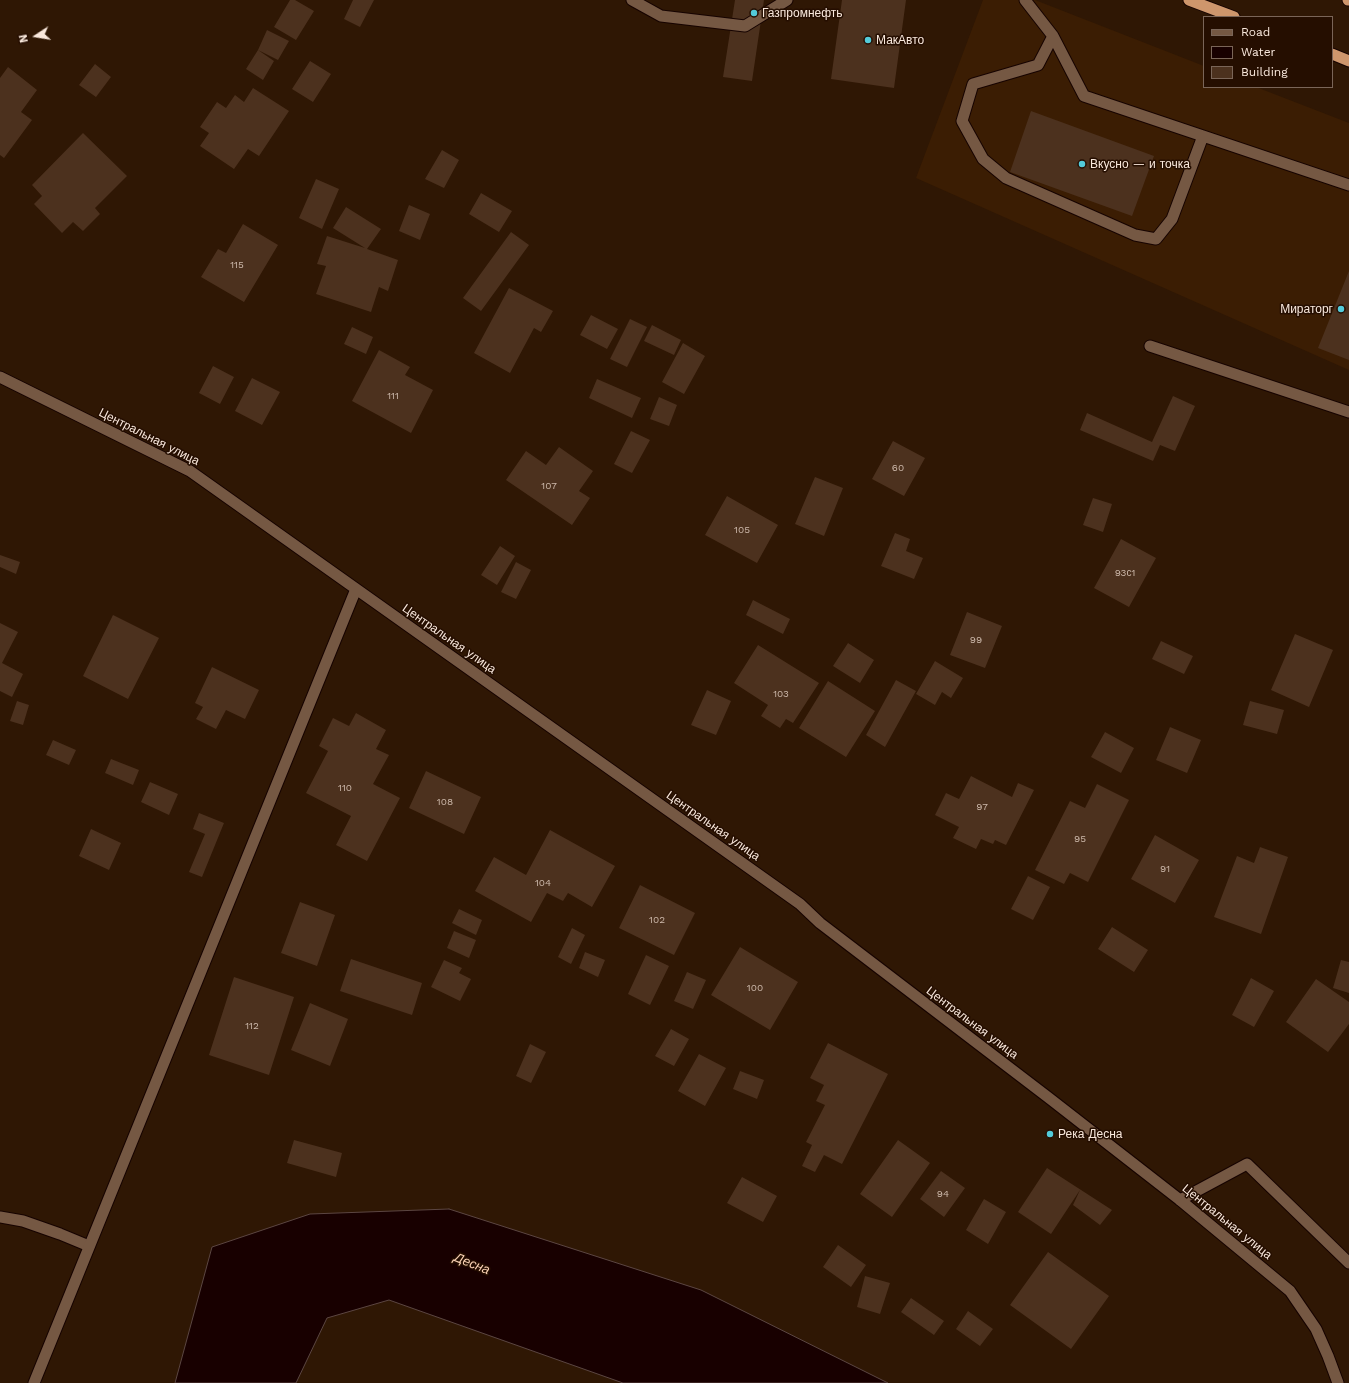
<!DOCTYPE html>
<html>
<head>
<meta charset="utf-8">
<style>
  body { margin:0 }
  #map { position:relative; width:1349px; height:1383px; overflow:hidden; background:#2f1704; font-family:"Work Sans",sans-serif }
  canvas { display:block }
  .legend { position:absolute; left:1203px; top:16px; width:130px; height:72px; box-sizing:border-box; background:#250e00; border:1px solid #7a6558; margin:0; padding:5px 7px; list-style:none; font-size:12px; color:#f9e8dc }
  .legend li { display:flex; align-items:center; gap:8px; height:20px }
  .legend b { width:20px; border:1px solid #7a6558 }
  .north { position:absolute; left:16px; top:16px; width:40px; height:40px; -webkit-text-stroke:3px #250e00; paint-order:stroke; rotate:258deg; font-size:11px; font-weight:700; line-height:16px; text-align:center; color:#f9e8dc }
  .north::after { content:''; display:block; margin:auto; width:14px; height:18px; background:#f9e8dc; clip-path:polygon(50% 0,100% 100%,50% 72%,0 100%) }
</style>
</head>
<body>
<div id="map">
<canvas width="1349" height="1383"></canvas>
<ul class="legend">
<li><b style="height:5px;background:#755843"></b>Road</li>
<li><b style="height:11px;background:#180000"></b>Water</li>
<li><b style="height:11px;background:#4c311e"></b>Building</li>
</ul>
<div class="north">N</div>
</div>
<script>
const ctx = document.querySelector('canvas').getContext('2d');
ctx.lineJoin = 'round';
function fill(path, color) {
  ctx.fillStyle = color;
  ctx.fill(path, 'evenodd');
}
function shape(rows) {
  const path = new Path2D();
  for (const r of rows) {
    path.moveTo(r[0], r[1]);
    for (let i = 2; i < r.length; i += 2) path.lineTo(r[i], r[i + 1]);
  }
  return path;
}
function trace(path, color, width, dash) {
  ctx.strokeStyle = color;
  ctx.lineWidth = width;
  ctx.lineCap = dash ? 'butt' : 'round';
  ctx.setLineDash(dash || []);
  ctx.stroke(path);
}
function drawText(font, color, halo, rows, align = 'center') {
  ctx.font = font + ' "Work Sans",sans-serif';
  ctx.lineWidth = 3;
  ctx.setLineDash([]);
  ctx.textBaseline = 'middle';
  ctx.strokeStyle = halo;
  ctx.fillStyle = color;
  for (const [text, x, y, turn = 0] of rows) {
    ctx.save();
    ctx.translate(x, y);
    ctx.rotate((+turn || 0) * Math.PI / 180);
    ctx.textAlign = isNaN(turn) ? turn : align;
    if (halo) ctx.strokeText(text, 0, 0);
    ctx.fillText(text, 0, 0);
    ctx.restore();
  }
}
fill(shape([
  [983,0,1035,0,1204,66,1204,87,1256,87,1349,123,1349,370,916,178]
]), '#3b1d03');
const water = shape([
  [449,1209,701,1290,888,1383,623,1383,389,1300,327,1318,296,1383,175,1383,212,1247,310,1214,449,1209]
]);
fill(water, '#180000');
trace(water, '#5c4642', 1);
fill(shape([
  [290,0,295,0,314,11,296,40,274,27],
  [353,0,374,0,360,27,344,19],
  [735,0,764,0,752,81,723,77],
  [842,0,906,0,894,88,831,79],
  [267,30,289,41,278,60,258,50],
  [258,50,274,61,263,80,246,69],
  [310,61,331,74,313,102,292,89],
  [95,64,111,77,96,97,79,85],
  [8,67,37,90,21,112,32,120,4,158,0,155,0,78],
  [253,88,289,111,259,156,248,149,234,169,200,146,209,133,200,127,217,102,226,108,235,95,244,102],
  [1031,111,1154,156,1132,216,1010,172],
  [83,133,127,176,95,208,100,214,83,231,73,222,62,233,34,204,42,196,32,185],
  [442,150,459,160,444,188,425,179],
  [316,179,339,189,322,229,299,218],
  [481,193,512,211,499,232,469,214],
  [409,205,430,214,420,240,399,231],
  [346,207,381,229,367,249,398,260,388,291,379,287,371,312,316,294,326,266,317,264,327,236,365,248,333,228],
  [243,224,278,245,244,302,201,277,218,249,226,253],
  [511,232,529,245,481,311,463,298],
  [1349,271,1349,360,1318,348],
  [509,288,553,311,541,332,534,328,510,373,474,353],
  [591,315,618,329,607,349,580,335],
  [630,319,647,327,627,367,610,359],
  [652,325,681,340,674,355,644,341],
  [352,327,373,337,366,354,344,344],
  [683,343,705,356,684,394,662,382],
  [379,350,410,367,405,375,433,390,411,433,352,401],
  [213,366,234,377,220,404,199,393],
  [252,378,280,392,262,425,235,411],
  [597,379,641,398,632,418,589,398],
  [1173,396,1195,406,1175,451,1160,445,1153,461,1080,430,1087,413,1152,442],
  [659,397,677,405,669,426,650,419],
  [631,431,650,440,632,473,614,464],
  [893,441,925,458,904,496,872,479],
  [559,447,593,471,579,491,590,498,572,525,506,480,526,451,546,465],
  [815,477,843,488,824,536,795,524],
  [727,496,778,525,757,563,705,535],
  [1093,498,1112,504,1103,532,1083,525],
  [895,533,910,539,906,551,923,558,914,579,881,566],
  [1121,539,1156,558,1129,607,1094,588],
  [500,546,515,556,497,585,481,575],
  [0,555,20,562,16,574,0,567],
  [516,562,531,570,516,599,501,592],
  [753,600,790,619,783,634,746,615],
  [967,612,1002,626,985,668,950,655],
  [113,615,159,638,128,699,83,676],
  [0,623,18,632,2,663,23,674,12,697,0,691],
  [1295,634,1333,650,1309,707,1271,690],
  [1161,641,1193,656,1184,674,1152,659],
  [848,643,874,660,860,683,833,666],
  [758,645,819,683,793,723,786,719,780,728,761,716,768,705,734,683],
  [935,661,963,678,951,698,942,692,935,705,916,694],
  [212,667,259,690,245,719,226,710,216,729,196,719,203,707,195,703],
  [896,680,916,691,885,747,866,735],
  [828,681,875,711,846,757,799,728],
  [707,690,731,701,716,735,691,725],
  [17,701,29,705,23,725,10,721],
  [1250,701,1284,710,1277,734,1243,725],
  [356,713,386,730,376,749,389,755,373,784,400,798,367,861,336,845,351,816,306,793,328,751,319,746,333,718,349,726],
  [1170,727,1201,740,1187,773,1156,760],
  [1105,732,1134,748,1121,773,1091,757],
  [53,740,76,750,69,765,46,755],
  [111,759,139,770,133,785,105,773],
  [426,771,481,797,464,834,409,808],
  [971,776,1012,797,1018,783,1034,790,1006,845,995,840,993,844,981,839,976,849,953,838,959,827,935,815,946,793,959,799],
  [150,782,178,794,169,815,141,802],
  [1097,784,1129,800,1088,882,1070,873,1064,884,1035,870,1070,801,1085,808],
  [199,813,224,823,202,877,189,872,205,834,193,829],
  [91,829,121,843,109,870,79,856],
  [550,830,615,866,592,907,568,893,563,901,547,893,531,922,475,891,494,857,526,875],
  [1155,835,1199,860,1175,903,1131,879],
  [1260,847,1288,857,1261,934,1214,917,1237,856,1254,863],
  [1028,876,1050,887,1033,920,1011,909],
  [640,885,695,913,674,955,619,928],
  [300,902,335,915,317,966,281,953],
  [459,909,482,920,476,935,452,923],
  [1112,927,1148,950,1134,972,1098,949],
  [572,928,585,935,571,964,558,957],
  [454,931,476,940,469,958,447,948],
  [740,947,798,982,770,1030,711,995],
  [585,952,605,960,598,977,579,968],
  [646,955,669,966,650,1005,628,994],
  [351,959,422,983,412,1015,340,991],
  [444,960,462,968,459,973,471,979,460,1001,431,987],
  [1341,960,1349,962,1349,993,1333,988],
  [687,972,706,980,693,1009,674,1001],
  [234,977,294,997,269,1075,209,1055],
  [1251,978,1274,991,1254,1027,1232,1015],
  [1316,979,1349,1002,1349,1024,1328,1052,1286,1022],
  [310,1003,348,1019,330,1066,291,1050],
  [671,1029,689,1039,674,1066,655,1056],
  [828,1043,888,1074,842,1164,824,1155,815,1172,802,1166,812,1145,806,1142,825,1105,816,1101,824,1085,810,1078],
  [530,1044,546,1052,531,1083,516,1076],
  [699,1054,726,1068,705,1106,678,1091],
  [740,1071,764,1080,757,1099,733,1089],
  [294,1140,342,1153,336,1177,287,1163],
  [898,1140,930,1163,892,1217,860,1194],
  [1047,1168,1112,1210,1100,1225,1073,1205,1080,1190,1051,1234,1018,1212],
  [941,1171,965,1188,944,1217,920,1199],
  [742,1177,777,1196,763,1222,727,1203],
  [984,1199,1006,1212,988,1244,966,1230],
  [838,1245,866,1265,851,1287,823,1267],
  [1048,1252,1109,1296,1071,1349,1010,1305],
  [865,1276,890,1283,880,1314,857,1307],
  [911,1298,944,1321,934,1335,901,1312],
  [968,1311,993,1329,980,1346,956,1329]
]), '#4c311e');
const service = shape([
  [632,0,661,16,745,26,787,0],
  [1025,0,1053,36,1084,96,1349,185],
  [1053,36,1038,65,973,84,962,121,983,159,1006,178,1135,235,1156,239,1172,219,1203,136],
  [1150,346,1349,412],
  [1180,1200,1247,1164,1349,1263]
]);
const minor = shape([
  [0,1217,23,1221,60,1234,89,1246]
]);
const tertiary = shape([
  [0,377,190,471,800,904,820,923,1049,1098,1180,1200,1290,1291,1316,1329,1328,1356,1338,1383],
  [34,1383,356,589]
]);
const trunk = shape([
  [1189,0,1234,17],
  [1348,0,1349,0],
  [1332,54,1349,61]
]);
trace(service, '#160300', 13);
trace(minor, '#160300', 13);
trace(tertiary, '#160300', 13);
trace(trunk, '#160300', 13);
trace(service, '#755843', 11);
trace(minor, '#755843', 11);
trace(tertiary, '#755843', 11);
trace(trunk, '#ce966c', 11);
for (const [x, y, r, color] of [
  [754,13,4,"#53cbda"],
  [868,40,4,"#53cbda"],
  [1082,164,4,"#53cbda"],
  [1341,309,4,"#53cbda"],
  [1050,1134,4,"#53cbda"]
]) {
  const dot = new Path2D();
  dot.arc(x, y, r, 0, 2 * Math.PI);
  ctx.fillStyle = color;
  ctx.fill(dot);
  trace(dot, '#250e00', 1.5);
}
drawText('10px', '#cebaac', null, [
  ["115",237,265],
  ["111",393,396],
  ["60",898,468],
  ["107",549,486],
  ["105",742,530],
  ["93с1",1125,573],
  ["99",976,640],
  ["103",781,694],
  ["110",345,788],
  ["108",445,802],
  ["97",982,807],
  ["95",1080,839],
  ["91",1165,869],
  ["104",543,883],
  ["102",657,920],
  ["100",755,988],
  ["112",252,1026],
  ["94",943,1194]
]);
drawText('12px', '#f9e8dc', '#250e00', [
  ["Газпромнефть",762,13],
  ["МакАвто",876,40],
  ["Вкусно — и точка",1090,164],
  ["Мираторг",1333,309,"right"],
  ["Река Десна",1058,1134]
], 'left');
drawText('12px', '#f9e8dc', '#250e00', [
  ["Центральная улица",149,437,27],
  ["Центральная улица",449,639,35],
  ["Центральная улица",713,826,35],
  ["Центральная улица",972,1023,37],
  ["Центральная улица",1227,1222,39]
]);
drawText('italic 13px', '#f9d1b4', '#250e00', [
  ["Десна",472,1264,22]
]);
</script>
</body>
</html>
